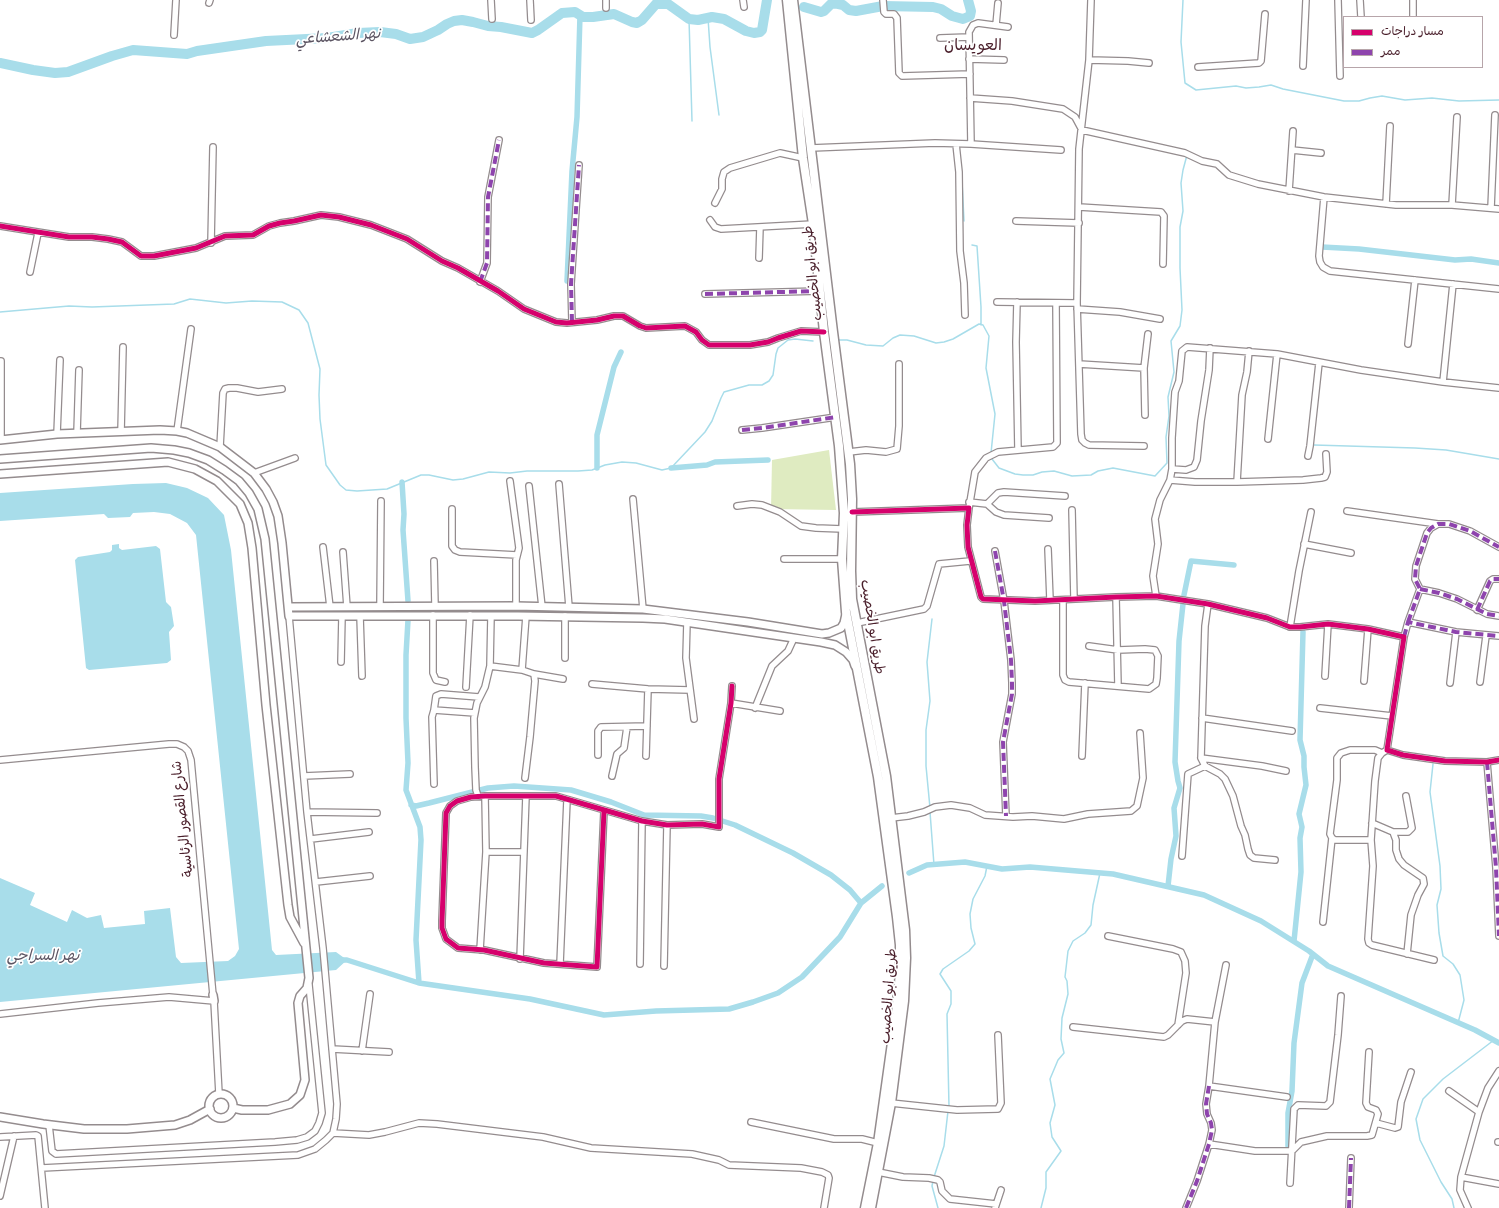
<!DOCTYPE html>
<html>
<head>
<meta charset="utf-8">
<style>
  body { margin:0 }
  #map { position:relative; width:1499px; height:1208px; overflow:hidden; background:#fff; font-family:Pangolin,"Playpen Sans Arabic",sans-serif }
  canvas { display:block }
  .legend { position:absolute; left:1343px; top:16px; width:140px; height:52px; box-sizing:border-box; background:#fff; border:1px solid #b7a5aa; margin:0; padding:5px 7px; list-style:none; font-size:12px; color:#4a1f2b }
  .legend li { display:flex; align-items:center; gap:8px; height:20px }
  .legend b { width:20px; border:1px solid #b7a5aa }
</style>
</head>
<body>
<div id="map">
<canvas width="1499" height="1208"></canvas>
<ul class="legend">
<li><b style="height:5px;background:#d6006c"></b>مسار دراجات</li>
<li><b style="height:5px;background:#8e44ad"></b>ممر</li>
</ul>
</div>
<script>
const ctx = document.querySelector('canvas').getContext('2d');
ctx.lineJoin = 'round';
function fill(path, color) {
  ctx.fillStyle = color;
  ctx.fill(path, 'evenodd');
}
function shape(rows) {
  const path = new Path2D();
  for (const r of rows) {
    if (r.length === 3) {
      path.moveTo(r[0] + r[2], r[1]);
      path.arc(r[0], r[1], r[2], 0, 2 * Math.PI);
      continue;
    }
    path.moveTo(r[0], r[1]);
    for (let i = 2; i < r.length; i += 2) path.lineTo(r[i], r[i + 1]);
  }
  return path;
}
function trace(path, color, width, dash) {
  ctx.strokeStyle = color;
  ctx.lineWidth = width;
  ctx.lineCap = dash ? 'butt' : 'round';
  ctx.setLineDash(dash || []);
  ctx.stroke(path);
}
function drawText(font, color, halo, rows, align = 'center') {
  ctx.font = font + ' Pangolin,"Playpen Sans Arabic",sans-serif';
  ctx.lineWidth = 3.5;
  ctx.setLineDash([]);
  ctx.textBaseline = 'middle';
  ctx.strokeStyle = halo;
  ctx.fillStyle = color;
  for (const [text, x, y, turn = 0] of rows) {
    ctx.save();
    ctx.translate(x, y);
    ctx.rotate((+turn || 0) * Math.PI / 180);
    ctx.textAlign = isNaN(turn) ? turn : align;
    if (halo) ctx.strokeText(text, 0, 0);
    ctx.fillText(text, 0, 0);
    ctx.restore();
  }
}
fill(shape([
  [829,450,836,510,771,509,772,460]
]), '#dfebc1');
fill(shape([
  [166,483,187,488,208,498,224,515,231,550,272,950,276,955,336,952,347,960,336,970,0,1002,0,878,35,893,30,905,67,922,72,910,87,918,101,915,104,928,145,924,144,911,170,908,176,957,181,963,228,961,235,956,239,949,196,535,187,523,170,514,154,512,133,513,130,517,108,518,104,514,0,521,0,493,133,484],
  [119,544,119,548,122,550,156,546,160,549,166,602,171,607,174,626,169,632,171,660,167,663,89,670,86,668,75,560,78,557,110,552,112,550,112,545]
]), '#a8ddea');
trace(shape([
  [1183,0,1181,42,1185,83,1196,90,1236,86,1246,88,1259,87,1271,85,1283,89,1344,101,1359,101,1370,98,1382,96,1405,100,1432,98,1459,101,1499,100],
  [708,18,710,47,719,115],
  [689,19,692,121],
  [962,181,964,221],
  [972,245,977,246,981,307,981,325],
  [0,312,69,306,92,307,174,304,190,299,226,303,252,301,282,302,299,310,308,323,320,369,319,395,320,419,326,465,340,485,346,490,357,491,387,489,421,475,429,475,453,480,463,479,489,472,510,473,527,471,578,471,592,470,605,465,622,462,636,463,662,470,671,468,705,432,712,421,721,398,724,392,749,385,762,385,769,381,773,375,776,354,778,348,788,340,795,339,813,341],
  [838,340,847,340,866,345,883,346,893,338,900,335,914,336,936,343,944,342,953,339,979,324,983,325,989,336,986,368,995,414,991,453],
  [1314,445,1415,448,1446,450,1499,459],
  [991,456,992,459,999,468,1015,474,1023,475,1033,475,1042,472,1054,471,1072,476,1091,475,1098,471,1113,468,1155,476,1167,463,1166,437,1169,416,1168,397,1174,372,1171,341,1180,326,1182,310,1180,268,1180,227,1183,211,1181,183,1183,170,1187,155],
  [1433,764,1430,792,1440,866,1441,889,1437,905,1439,933,1443,956,1453,964,1460,975,1464,1000,1458,1023],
  [930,808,926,766,926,730,930,701,927,662,932,619],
  [930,812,934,865],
  [949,1107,947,1014,951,1004,951,991,940,974,943,969,969,951,975,944,971,928,970,914,973,899,985,876,987,866],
  [934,1177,944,1146,948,1111],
  [933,1181,932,1186,938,1208],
  [1041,1208,1046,1188,1046,1172,1061,1151,1052,1137,1050,1123,1055,1105,1050,1079,1058,1060,1064,1053,1061,1039,1062,1018,1068,994,1067,981,1065,977,1068,951,1073,941,1085,933,1091,925,1093,905,1100,873],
  [1454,1208,1452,1199,1441,1182,1420,1140,1416,1119,1423,1099,1443,1079,1494,1040]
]), '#a8ddea', 1.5);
trace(shape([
  [1322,247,1359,249,1455,260,1471,259,1499,263],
  [567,281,572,171,577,117,580,15],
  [597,468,597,435,614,367,621,352],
  [671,468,707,465,715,462,768,460],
  [402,482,404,514,403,530,408,601],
  [1184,595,1191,561,1234,565],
  [408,620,406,655,406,718,408,763,406,790,420,827,421,840,416,940,419,983],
  [411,805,416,806,429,803,488,788,514,786,571,790,611,802,644,815,701,816,713,818,735,825,793,853,831,875,850,890,861,903],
  [909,873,927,865,965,862,1002,869,1030,867,1113,874,1204,895,1261,921,1309,951,1328,966,1475,1030,1499,1043],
  [1168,886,1171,859,1176,836,1174,808,1180,788,1178,781,1175,762,1179,641,1183,604],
  [1294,941,1301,872,1300,838,1302,827,1299,814,1306,785,1304,767,1304,756,1300,740,1303,632],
  [340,960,347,960,419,983,530,999,604,1015,656,1011,729,1009,753,1002,778,993,802,977,840,937,861,903,882,886],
  [1288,1146,1288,1113,1292,1091,1294,1043,1302,983,1313,954]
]), '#a8ddea', 5.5);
trace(shape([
  [804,7,821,12,824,11,831,4,834,3,843,5,849,10,856,11,883,6,933,7,941,9,952,16,963,19,970,16,971,11,968,0],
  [0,63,33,70,55,73,68,72,112,56,133,50,187,54,197,51,266,41,327,38,358,33,380,32,396,34,410,39,423,37,438,30,447,24,454,21,462,20,473,22,488,26,501,27,532,33,538,30,562,13,575,12,583,17,593,17,614,14,632,22,637,23,642,20,656,4,668,4,689,19,698,20,712,17,724,19,746,31,754,33,760,32,762,30,767,0]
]), '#a8ddea', 10);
const minor = shape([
  [491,0,492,19],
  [530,0,531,20],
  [606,0,606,8],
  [743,0,744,7],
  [883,0,884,12,886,14,894,14,897,18,899,73,902,76,970,74],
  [1091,0,1089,60,1079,149,1077,303,1081,434,1082,440,1085,443,1089,445,1144,446],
  [1338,0,1340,76],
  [1360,0,1361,17],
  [1413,0,1413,17],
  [209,3,210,0],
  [996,25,998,3],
  [174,35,176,0],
  [940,38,969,37],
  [969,59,1004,60],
  [1089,60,1128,61,1149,63],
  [1303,66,1306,0],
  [1198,67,1259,63,1261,61,1265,14],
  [970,98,1012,101,1063,109,1075,117,1082,130,1185,153,1202,161,1217,164,1229,175,1258,184,1324,197,1396,205,1452,205,1499,209],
  [956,144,959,172,960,251,964,283,965,315],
  [971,144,969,32,973,25,978,23,1008,27],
  [811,148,935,143,971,144,1061,150],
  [1292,150,1321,153],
  [1289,191,1293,131],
  [1324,197,1319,256,1320,262,1323,267,1330,271,1499,289],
  [715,203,722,189,722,179,724,172,730,168,780,153,803,158],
  [1386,204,1390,126],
  [1452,205,1457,117],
  [1079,207,1161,212,1164,216,1163,264],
  [1491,208,1495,115],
  [710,220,715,227,721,229,813,224],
  [1016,221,1079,223],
  [0,226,69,237,92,237,108,239,122,242,141,256,154,256,196,248,225,236,253,235,269,226,280,223,294,221,321,215,339,217,371,225,407,239,442,261,458,268,498,291,524,309,556,322,567,323,597,320,614,316,623,316,640,326,646,328,685,326,696,332,702,340,709,345,750,345,768,342,778,338,801,331,824,332],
  [211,243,213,147],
  [759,258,760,227],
  [30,272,38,233],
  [480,282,487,263,488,197,499,140],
  [705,294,820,291],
  [997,302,1077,303],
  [1017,302,1016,342,1018,450],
  [1077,309,1120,312,1160,319],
  [572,322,571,284,579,165],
  [1408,344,1415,280],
  [1,361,1,440],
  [1079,364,1144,368],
  [1443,382,1453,284],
  [1145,415,1144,368,1148,334],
  [742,430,762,428,836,417],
  [177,431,191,329],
  [121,432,123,347],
  [77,433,79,370],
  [57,434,60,360],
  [1268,439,1277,354],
  [220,447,223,393,225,389,229,388,237,388,258,392,282,389],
  [849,452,866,450,886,452,897,449,899,426,899,364],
  [1308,456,1310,446,1319,363],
  [1172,469,1186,470,1194,467,1197,460,1201,421,1209,370,1210,348],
  [254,473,295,458],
  [1170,480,1195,482,1237,482,1303,480,1321,478,1325,477,1327,472,1326,454],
  [510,481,519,548,516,560,516,606],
  [1237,482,1242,395,1247,372,1249,351],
  [559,484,569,607],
  [529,486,542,607],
  [633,499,643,609],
  [969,502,987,504,998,493,1004,492,1065,496],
  [987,504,996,512,1004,515,1049,518],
  [737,506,752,504,762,505,780,512,801,526,816,528,843,529],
  [969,508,975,472,986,458,998,452,1053,447,1057,443,1056,303],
  [452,509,452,546,455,550,460,552,517,555],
  [1072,510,1074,599],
  [1347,511,1438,524],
  [852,512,969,508,967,525,968,547,981,597,983,599,1035,601,1116,597,1156,596,1208,604,1267,618,1290,627,1300,627,1328,624,1368,629,1404,637,1387,750,1403,755,1445,761,1487,762,1499,760],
  [1304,544,1351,553],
  [323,547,330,607],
  [1048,549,1050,600],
  [995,551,1004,601,1011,660,1012,683,1012,694,1003,742,1006,816],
  [343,552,347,607],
  [784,559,842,559],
  [434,561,435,606],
  [1420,589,1439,593,1457,599,1487,614,1499,616],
  [1156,596,1153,576,1158,544,1155,519,1160,500,1170,480,1172,469,1172,438,1175,392,1179,381,1182,351,1187,347,1277,354,1361,370,1443,382,1499,388],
  [1116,597,1118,686],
  [1063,600,1063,675,1065,680,1069,682,1149,689,1156,684,1157,678,1158,656,1155,650,1145,649,1118,650,1089,646],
  [1208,604,1205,626,1201,758,1262,766,1286,771],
  [380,606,381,501],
  [1477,610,1490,581,1493,579,1499,579],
  [433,615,433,673,436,680,445,682],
  [360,616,362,676],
  [687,622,686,658,694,719],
  [1408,622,1420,589,1415,579,1416,566,1427,533,1431,528,1438,524,1449,524,1470,531,1499,547],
  [857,623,924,609,927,606,939,564,970,561],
  [1290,627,1299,571,1311,512],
  [1404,637,1408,622,1456,632,1499,636],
  [565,658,565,616],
  [341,662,342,616],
  [490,666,522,670,534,674,535,681,530,737,525,778],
  [522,670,526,616],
  [534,674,563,679],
  [1325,676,1328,624],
  [1364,681,1368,629],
  [1480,682,1486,636],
  [1450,683,1456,632],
  [592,684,648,689,690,690],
  [466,687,470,615],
  [731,703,780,711],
  [755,708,772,666,788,651,794,638],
  [1320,708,1392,716],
  [434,710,436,696,441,694,479,697],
  [1202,718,1292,731],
  [1387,750,1382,753,1378,758,1375,781,1371,840,1373,866,1368,939,1369,943,1372,945,1434,960],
  [598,755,598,731,601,727,647,726],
  [646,756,648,689],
  [1082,756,1085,683],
  [1201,758,1205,766,1220,774,1225,779,1233,796,1241,826,1245,835,1248,849,1250,855,1254,858,1275,860],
  [0,760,169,744,177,744,184,747,188,751,191,760,213,995],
  [1487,762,1496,868,1499,936],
  [304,776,350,774],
  [612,776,617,754,624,748,627,727],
  [434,784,432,717,434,710,475,713],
  [478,796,476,790,475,767,474,718,477,703,485,687,490,666,491,616],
  [604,811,597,967,544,963,484,950,458,948,446,939,442,928,442,921,446,813,450,806,457,801,471,797,485,796,556,796,642,821,667,825,702,824,719,827,719,779,731,703,732,686],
  [307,812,377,813],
  [891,818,908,816,924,812,935,807,951,805,970,808,985,815,1013,817,1032,816,1064,819,1088,814,1131,811,1137,806,1143,778,1140,733],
  [1372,823,1393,832,1396,840,1396,850,1399,859,1404,865,1423,878,1424,884,1418,895,1411,915,1407,954],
  [1393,832,1408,832,1412,828,1406,796],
  [311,839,369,832],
  [1371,840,1335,840,1332,838,1330,834,1337,780,1337,758,1341,753,1350,750,1375,750,1382,753],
  [486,852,524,852],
  [1182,856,1188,774,1205,766],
  [316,882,370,876],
  [1323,922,1332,838],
  [1108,936,1173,949,1181,952,1185,961,1186,973,1178,1025],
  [480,950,486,852,485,796],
  [520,959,526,796],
  [560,964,567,800],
  [640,964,642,821],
  [664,966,667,825],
  [0,1014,98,1003,169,997,214,1001,219,1094],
  [1073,1027,1164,1037,1168,1035,1182,1021,1187,1019,1215,1022],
  [332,1049,389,1052],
  [362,1051,370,994],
  [1209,1086,1287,1097],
  [1449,1091,1479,1112],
  [891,1103,957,1110,998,1109,1001,1103,998,1035],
  [751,1122,834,1139,862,1139,878,1143],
  [1376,1123,1395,1128,1398,1127,1401,1102,1411,1072],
  [49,1125,52,1151,56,1154,275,1142,297,1140,307,1137,315,1131,319,1123,322,1113,309,985],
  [333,1133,369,1135,385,1132,419,1123,437,1124,543,1137,591,1148,692,1154,719,1160,729,1165,801,1168,822,1172,828,1175,829,1178,824,1208],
  [0,1137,36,1135,38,1136,45,1208],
  [1498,1142,1499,1142],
  [1209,1144,1255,1151,1292,1151,1301,1142,1327,1136,1367,1136,1372,1135,1378,1114,1376,1110,1368,1107,1366,1103,1369,1052],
  [42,1168,298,1155,315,1149,326,1140,333,1133,336,1119,337,1104,323,948,307,812,289,616],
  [878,1172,903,1177,929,1178,938,1180,940,1182,942,1191,950,1199,996,1204],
  [1461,1177,1499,1184],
  [1290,1183,1294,1109,1298,1105,1326,1106,1330,1102,1338,1035,1341,996],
  [0,1196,14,1136],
  [995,1208,1001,1190],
  [1186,1208,1197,1181,1209,1144,1212,1130,1211,1123,1207,1114,1206,1104,1209,1086,1215,1022,1226,965],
  [1349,1208,1351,1158],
  [1468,1208,1460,1190,1461,1177,1479,1112,1488,1088,1499,1071]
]);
const tertiary = shape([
  [213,995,214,1001]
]);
const secondary = shape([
  [0,440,57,434,160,430,177,431,187,433,220,447,254,473,266,489,273,502,278,516,282,543,289,616,518,616,643,618,665,619,821,642,835,645,846,652,853,660,855,666],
  [0,459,151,448,174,450,189,453,208,460,224,470,239,481,249,493,258,509,265,539,309,978,307,988,300,996,298,1003,305,1080,300,1095,290,1104,268,1110,242,1110,233,1108],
  [0,474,168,462,195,469,217,481,240,504,248,523,252,548,266,705,288,905,290,917,304,943],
  [289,607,516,606,643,609,748,622,822,634,829,633,841,628,844,623,846,614],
  [221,1106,12],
  [0,1117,43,1124,84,1129,127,1129,175,1125,190,1120,210,1109]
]);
const primary = shape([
  [787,0,803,158,813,224,824,332,839,446,844,513,842,559,846,612,878,777,897,917,900,945,900,973,896,1014,878,1143,865,1208],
  [793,0,833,332,850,464,852,499,851,571,852,599,886,776,905,930,906,958,904,1001,891,1103,871,1208]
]);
trace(minor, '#948c8e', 8);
trace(tertiary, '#948c8e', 10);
trace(secondary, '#948c8e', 10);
trace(primary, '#948c8e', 11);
trace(minor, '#fff', 5.5);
trace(tertiary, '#fff', 7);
trace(secondary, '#fff', 7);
trace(primary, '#fff', 8);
trace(shape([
  [480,282,487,263,488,197,499,140],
  [705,294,820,291],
  [572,322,571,284,579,165],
  [742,430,762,428,836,417],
  [995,551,1004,601,1011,660,1012,683,1012,694,1003,742,1006,816],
  [1420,589,1439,593,1457,599,1487,614,1499,616],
  [1477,610,1490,581,1493,579,1499,579],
  [1408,622,1420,589,1415,579,1416,566,1427,533,1431,528,1438,524,1449,524,1470,531,1499,547],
  [1404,637,1408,622,1456,632,1499,636],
  [1487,762,1496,868,1499,936],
  [1186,1208,1197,1181,1209,1144,1212,1130,1211,1123,1207,1114,1206,1104,1209,1086],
  [1349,1208,1351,1158]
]), '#8e44ad', 4, [8, 4]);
trace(shape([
  [0,226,69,237,92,237,108,239,122,242,141,256,154,256,196,248,225,236,253,235,269,226,280,223,294,221,321,215,339,217,371,225,407,239,442,261,458,268,498,291,524,309,556,322,567,323,597,320,614,316,623,316,640,326,646,328,685,326,696,332,702,340,709,345,750,345,768,342,778,338,801,331,824,332],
  [852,512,969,508,967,525,968,547,981,597,983,599,1035,601,1116,597,1156,596,1208,604,1267,618,1290,627,1300,627,1328,624,1368,629,1404,637,1387,750,1403,755,1445,761,1487,762,1499,760],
  [604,811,597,967,544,963,484,950,458,948,446,939,442,928,442,921,446,813,450,806,457,801,471,797,485,796,556,796,642,821,667,825,702,824,719,827,719,779,731,703,732,686]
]), '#d6006c', 5);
drawText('14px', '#4a1f2b', '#fff', [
  ["طريق ابو الخصيب",813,273,-96],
  ["طريق ابو الخصيب",872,627,81],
  ["شارع القصور الرئاسية",183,819,-96],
  ["طريق ابو الخصيب",889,996,-86]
]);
drawText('italic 15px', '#5b5462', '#fff', [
  ["نهر الشعشاعي",338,37,-4],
  ["نهر السراجي",43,956]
]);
drawText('16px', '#4a1f2b', '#fff', [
  ["العويسان",973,46]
]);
</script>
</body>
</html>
